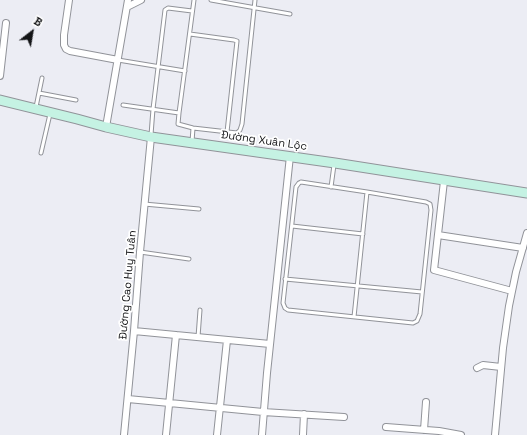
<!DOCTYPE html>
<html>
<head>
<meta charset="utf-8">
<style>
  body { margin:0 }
  #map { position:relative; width:527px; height:435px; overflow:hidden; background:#ecedf4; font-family:"Space Grotesk",sans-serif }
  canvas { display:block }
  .north { position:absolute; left:12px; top:12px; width:40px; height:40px; -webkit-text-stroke:3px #fff; paint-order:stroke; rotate:31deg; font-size:11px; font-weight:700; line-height:16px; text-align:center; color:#131416 }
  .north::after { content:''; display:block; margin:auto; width:14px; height:18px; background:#131416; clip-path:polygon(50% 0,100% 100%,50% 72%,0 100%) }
</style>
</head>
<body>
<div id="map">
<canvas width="527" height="435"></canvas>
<div class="north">B</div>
</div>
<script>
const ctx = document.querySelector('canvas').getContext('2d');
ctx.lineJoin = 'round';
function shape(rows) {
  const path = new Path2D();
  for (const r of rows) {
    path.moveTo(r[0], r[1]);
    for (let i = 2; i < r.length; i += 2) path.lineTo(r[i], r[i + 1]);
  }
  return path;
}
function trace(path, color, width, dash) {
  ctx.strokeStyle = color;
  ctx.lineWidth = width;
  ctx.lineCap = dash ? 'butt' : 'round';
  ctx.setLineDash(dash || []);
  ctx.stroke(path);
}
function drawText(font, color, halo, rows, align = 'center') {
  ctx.font = font + ' "Space Grotesk",sans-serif';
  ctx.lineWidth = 3.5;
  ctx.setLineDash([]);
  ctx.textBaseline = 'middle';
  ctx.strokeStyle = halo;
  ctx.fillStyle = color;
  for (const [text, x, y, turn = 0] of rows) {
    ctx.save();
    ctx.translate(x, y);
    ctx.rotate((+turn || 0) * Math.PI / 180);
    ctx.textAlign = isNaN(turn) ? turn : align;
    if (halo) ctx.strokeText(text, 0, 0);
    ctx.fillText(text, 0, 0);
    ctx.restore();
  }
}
const lane = shape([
  [194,0,179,113,178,124,193,128,237,133,240,130,242,124,255,0],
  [211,0,290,14],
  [190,34,234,40,237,41,227,132],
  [118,60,185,71],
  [39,93,76,100],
  [123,105,179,113],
  [36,107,42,78],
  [151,135,153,109,165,10,168,8,192,11],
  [192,142,193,128],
  [41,153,50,114],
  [301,182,367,192,426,202,430,204,431,210,420,314,417,321,413,323,288,310,285,308,283,303,296,187,299,183,301,182],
  [331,187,334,165],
  [144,204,199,209],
  [292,226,363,234],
  [140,252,189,259],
  [285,279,422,292],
  [354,317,367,192],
  [198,337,200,310]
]);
const street = shape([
  [69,0,64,35,64,45,66,49,70,51,118,60],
  [127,7,141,0],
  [0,76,6,23],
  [106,127,128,0],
  [444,181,434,270,512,291],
  [438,235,523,248],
  [134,331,270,344],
  [477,368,483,365,501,367],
  [128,399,263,412,344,417],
  [386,427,439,431,461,435],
  [424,430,426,402],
  [124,435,134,331,140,252,151,137],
  [166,435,176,335],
  [217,435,227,340],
  [262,435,267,373,290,156],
  [303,435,304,414],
  [495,435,503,348,509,306,516,272,527,233]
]);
const secondary = shape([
  [0,100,77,119,106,127,151,137,335,163,527,193]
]);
trace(lane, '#919399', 5);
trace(street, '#919399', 8);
trace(secondary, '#919399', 11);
trace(lane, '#fff', 3);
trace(street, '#fff', 6);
trace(secondary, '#c5f2e3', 9);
drawText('11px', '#131416', '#fff', [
  ["Đường Xuân Lộc",264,141,8],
  ["Đường Cao Huy Tuân",128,285,-85]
]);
</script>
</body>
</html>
